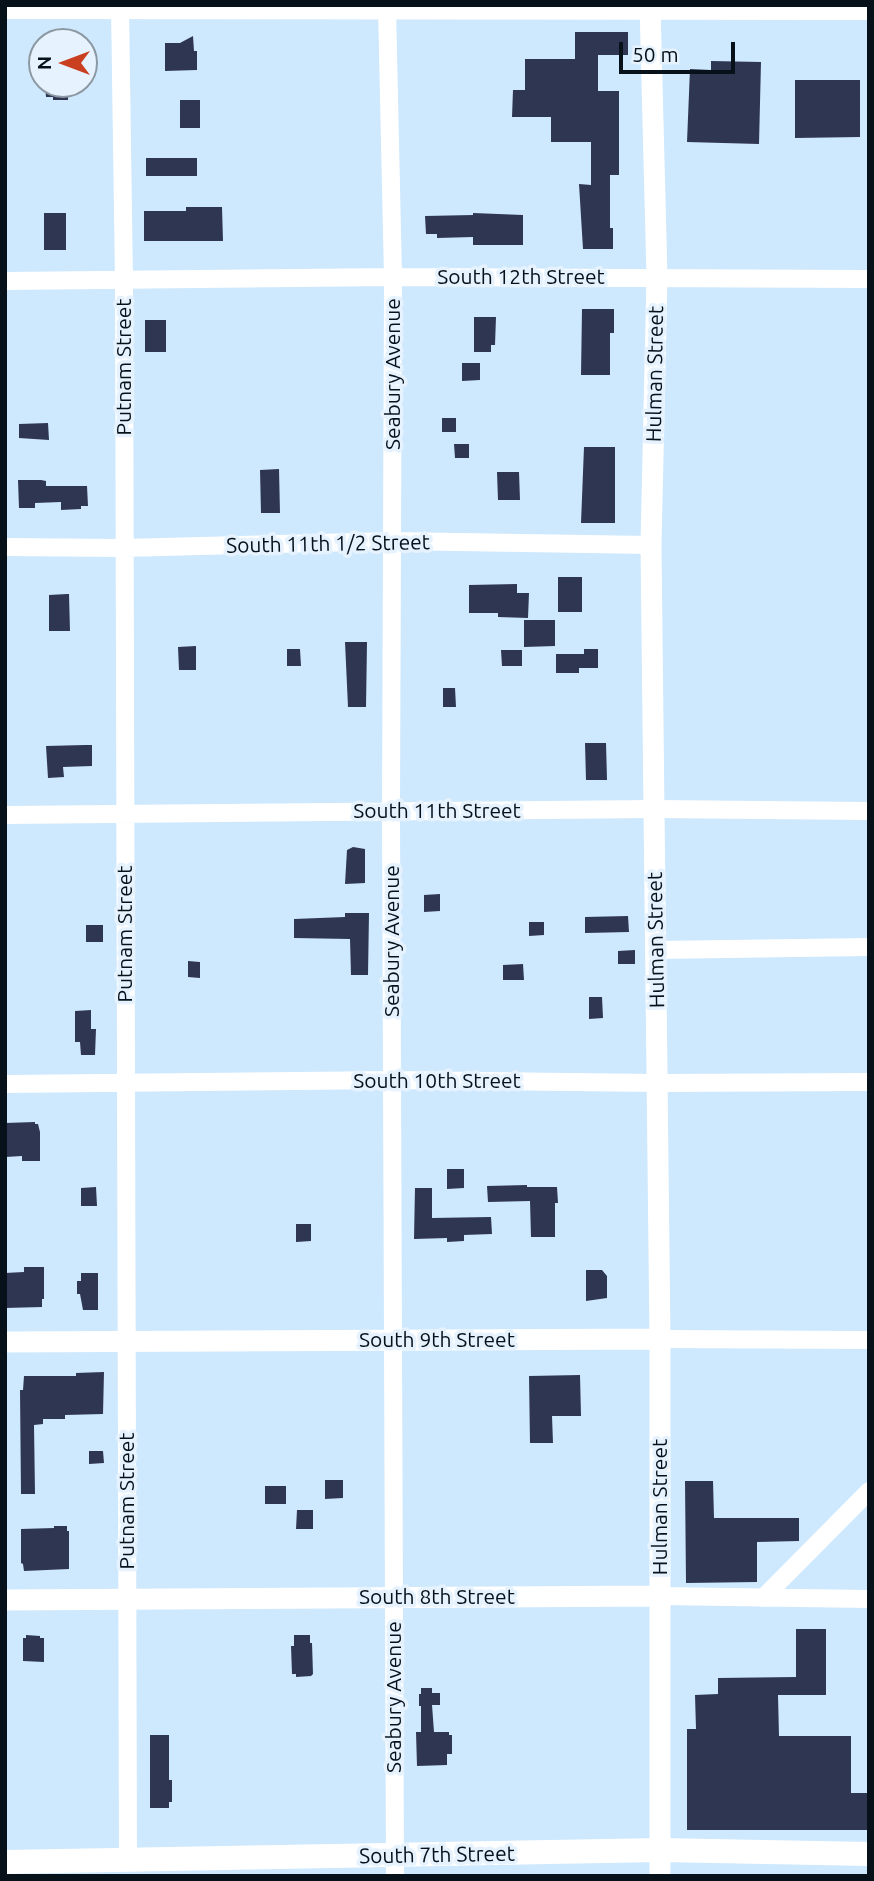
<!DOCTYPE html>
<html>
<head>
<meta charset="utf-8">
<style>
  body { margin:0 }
  #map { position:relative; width:874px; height:1881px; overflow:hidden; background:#cee8fd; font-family:Ubuntu,sans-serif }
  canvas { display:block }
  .frame { position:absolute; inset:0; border:7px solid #06111a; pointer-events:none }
  .north { position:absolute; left:28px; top:28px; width:70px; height:70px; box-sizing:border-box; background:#e6f3fe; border:2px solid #8c99a3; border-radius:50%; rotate:270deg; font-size:19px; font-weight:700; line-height:28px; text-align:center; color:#06111a }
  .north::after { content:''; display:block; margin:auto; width:24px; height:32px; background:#c93f20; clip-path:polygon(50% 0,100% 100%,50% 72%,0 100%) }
  .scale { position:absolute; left:619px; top:42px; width:116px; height:32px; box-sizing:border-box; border:4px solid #06111a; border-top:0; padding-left:9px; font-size:21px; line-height:24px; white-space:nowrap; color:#06111a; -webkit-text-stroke:5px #e6f3fe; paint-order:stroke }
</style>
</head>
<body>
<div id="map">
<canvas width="874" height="1881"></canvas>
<div class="frame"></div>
<div class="north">N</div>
<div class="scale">50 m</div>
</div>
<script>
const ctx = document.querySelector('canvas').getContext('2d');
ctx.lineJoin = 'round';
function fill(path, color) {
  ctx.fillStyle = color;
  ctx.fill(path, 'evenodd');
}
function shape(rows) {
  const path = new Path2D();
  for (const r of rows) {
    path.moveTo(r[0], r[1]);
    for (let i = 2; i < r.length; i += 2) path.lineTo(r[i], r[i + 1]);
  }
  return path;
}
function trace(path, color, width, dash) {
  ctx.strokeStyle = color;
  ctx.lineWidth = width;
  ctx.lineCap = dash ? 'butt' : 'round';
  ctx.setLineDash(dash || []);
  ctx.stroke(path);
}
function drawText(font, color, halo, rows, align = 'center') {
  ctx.font = font + ' Ubuntu,sans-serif';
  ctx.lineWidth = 7;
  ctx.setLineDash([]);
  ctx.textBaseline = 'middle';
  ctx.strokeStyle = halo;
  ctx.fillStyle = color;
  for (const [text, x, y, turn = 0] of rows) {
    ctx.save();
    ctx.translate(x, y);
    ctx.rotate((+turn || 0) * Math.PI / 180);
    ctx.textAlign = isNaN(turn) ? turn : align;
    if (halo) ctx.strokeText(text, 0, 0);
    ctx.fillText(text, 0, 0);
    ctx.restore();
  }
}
fill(shape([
  [575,32,628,32,628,55,598,55,598,91,619,91,619,175,610,175,610,228,613,228,613,249,583,249,579,184,591,185,591,142,551,142,551,117,512,117,513,90,525,90,525,59,575,59],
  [193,36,194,51,197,51,197,70,165,71,165,43,180,43],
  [711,61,761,62,759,144,687,142,690,69,711,70],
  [795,80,860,80,860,137,795,138],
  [45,84,68,84,68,100,53,100,53,97,46,97],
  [180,100,200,100,200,128,180,128],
  [146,158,197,158,197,176,146,176],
  [186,207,222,207,223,241,144,241,144,211,186,211],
  [44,213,66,213,66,250,44,250],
  [473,213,523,215,523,245,473,245,473,237,437,238,437,234,426,234,425,216,473,215],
  [582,309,614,309,614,333,610,333,610,375,581,375],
  [474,317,496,317,495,345,491,345,491,352,474,352],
  [145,320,166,320,166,352,145,352],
  [462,363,480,363,480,380,462,381],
  [442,418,456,418,456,432,442,432],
  [48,423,49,440,19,438,19,424],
  [454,444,469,444,469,458,455,458],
  [584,447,615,447,615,523,581,523],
  [279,469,280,513,261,513,260,470],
  [497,472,519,472,520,500,498,500],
  [18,480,41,480,46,481,46,486,87,486,88,506,81,506,81,509,61,510,61,502,35,503,35,508,19,508],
  [558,577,582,577,582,612,558,612],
  [517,584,517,593,529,593,528,618,498,617,498,613,469,613,469,585],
  [67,594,69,594,70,631,49,631,49,595],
  [524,620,555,620,555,646,524,647],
  [345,642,367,642,366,707,348,707],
  [196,646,196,670,179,670,178,647],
  [287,649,300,649,301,666,287,666],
  [584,649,598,649,598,668,579,668,579,673,556,673,556,654,584,654],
  [501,650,522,650,522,666,502,666],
  [443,688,455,688,456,707,443,707],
  [585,743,606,743,607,780,586,780],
  [85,745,92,745,92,766,63,767,64,777,48,778,46,746],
  [353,847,365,849,365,883,345,884,347,850],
  [440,894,440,911,424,912,424,895],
  [345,913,369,913,368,975,351,975,350,939,294,938,294,919,345,917],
  [628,916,629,932,585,933,585,917],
  [529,922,544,922,544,935,529,936],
  [86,925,103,925,103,942,86,942],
  [635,950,635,964,618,964,618,951],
  [188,961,200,962,200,978,188,977],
  [523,964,524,980,503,980,503,965],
  [589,997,602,997,603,1018,589,1019],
  [91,1010,91,1029,96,1029,95,1055,81,1055,80,1042,75,1042,75,1011],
  [35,1122,35,1124,38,1124,40,1132,40,1161,22,1161,22,1156,5,1157,5,1123],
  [447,1169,464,1169,464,1188,447,1189],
  [527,1185,527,1187,557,1187,558,1203,555,1203,555,1237,531,1237,530,1201,488,1202,487,1186],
  [96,1187,97,1206,81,1206,81,1188],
  [415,1188,432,1188,432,1218,491,1217,492,1234,464,1235,464,1241,447,1242,447,1238,414,1239],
  [296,1224,311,1224,311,1241,296,1242],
  [24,1267,44,1267,44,1299,42,1299,42,1307,5,1308,5,1273,24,1272],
  [586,1270,602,1270,607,1276,607,1298,586,1301],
  [81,1273,98,1273,98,1310,83,1310,80,1294,77,1294,77,1281,81,1281],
  [104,1372,103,1414,65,1415,65,1419,43,1419,43,1424,34,1425,35,1494,21,1494,20,1390,23,1390,24,1376,76,1376,76,1373],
  [580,1375,581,1416,552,1416,553,1443,530,1443,529,1376],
  [89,1451,103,1451,104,1463,89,1464],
  [325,1480,343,1480,343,1498,325,1499],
  [685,1481,713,1481,714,1518,799,1518,799,1541,757,1542,757,1582,686,1583],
  [265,1486,286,1486,286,1504,265,1504],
  [297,1510,313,1510,313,1529,296,1529],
  [54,1526,67,1526,67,1531,69,1531,69,1569,24,1571,23,1564,21,1563,21,1529,54,1528],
  [796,1629,826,1629,826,1695,778,1695,779,1736,851,1736,851,1793,869,1793,869,1830,687,1830,687,1729,696,1729,695,1695,718,1694,718,1678,796,1677],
  [26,1635,40,1636,40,1638,44,1638,44,1662,23,1661,23,1638,26,1638],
  [294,1635,310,1635,310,1643,312,1643,313,1674,311,1676,296,1677,296,1674,292,1674,291,1646,294,1646],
  [421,1688,432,1688,432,1693,440,1693,440,1705,432,1705,434,1732,449,1732,449,1735,452,1735,452,1754,447,1754,447,1765,417,1766,416,1732,421,1732,421,1706,419,1706,419,1694,421,1694],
  [150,1735,169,1735,169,1780,172,1780,172,1802,169,1802,169,1808,150,1808]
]), '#2f3651');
trace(shape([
  [120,7,124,281,128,1861],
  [387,7,393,277,391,811,395,1876],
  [5,281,393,277,869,279],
  [5,547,124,548,393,541,651,545],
  [5,815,654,809,869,811],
  [656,950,869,947],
  [5,1084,393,1080,658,1083,869,1082],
  [660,1339,869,1340],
  [659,1596,869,1599],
  [763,1598,869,1491]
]), '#fff', 18);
trace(shape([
  [650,5,657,277,651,545,660,1339,660,1876],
  [5,1342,660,1339],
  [5,1600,659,1596]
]), '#fff', 21);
trace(shape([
  [5,7,869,8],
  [5,1862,660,1850,869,1854]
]), '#fff', 24);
drawText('21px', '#06111a', '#e6f3fe', [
  ["South 12th Street",521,277],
  ["Putnam Street",124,367,-90],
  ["Seabury Avenue",393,374,-90],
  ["Hulman Street",655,374,-89],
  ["South 11th 1/2 Street",328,544,-1],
  ["South 11th Street",437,811],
  ["Putnam Street",125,934,-90],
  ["Hulman Street",656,940,-91],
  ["Seabury Avenue",392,941,-90],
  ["South 10th Street",437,1081],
  ["South 9th Street",437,1340],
  ["Putnam Street",127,1501,-90],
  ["Hulman Street",660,1507,-90],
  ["South 8th Street",437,1597],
  ["Seabury Avenue",394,1697,-90],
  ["South 7th Street",437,1855,-1]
]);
</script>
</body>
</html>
